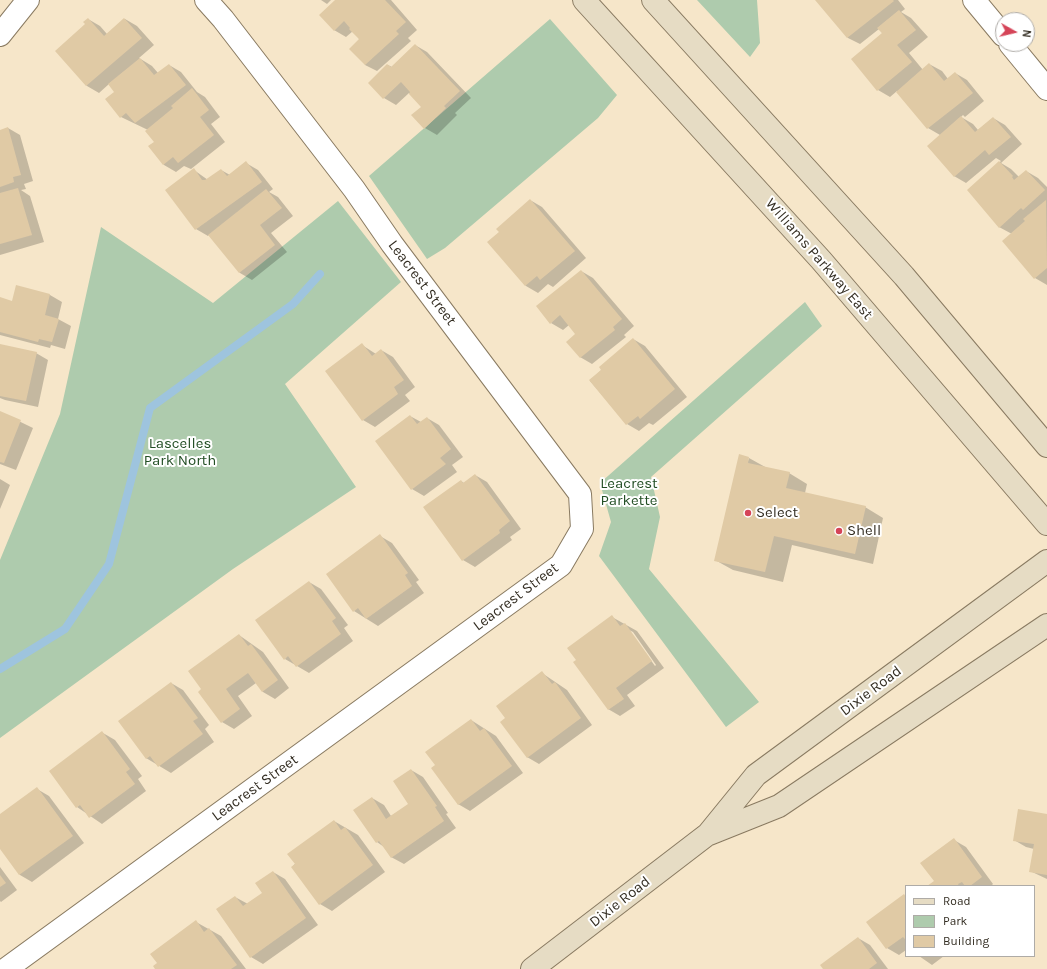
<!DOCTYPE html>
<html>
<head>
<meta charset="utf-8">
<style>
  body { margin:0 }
  #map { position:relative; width:1047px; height:969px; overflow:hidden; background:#f6e6c9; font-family:Karla,sans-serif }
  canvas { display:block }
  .legend { position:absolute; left:905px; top:885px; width:130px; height:72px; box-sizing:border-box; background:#fff; border:1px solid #aeaba7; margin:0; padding:5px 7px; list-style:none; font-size:12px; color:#342e23 }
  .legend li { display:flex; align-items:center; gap:8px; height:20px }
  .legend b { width:20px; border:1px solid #aeaba7 }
  .north { position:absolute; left:995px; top:12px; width:40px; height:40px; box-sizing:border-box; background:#fff; border:1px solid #aeaba7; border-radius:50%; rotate:98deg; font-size:11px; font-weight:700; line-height:16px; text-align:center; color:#342e23 }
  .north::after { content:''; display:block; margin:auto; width:14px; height:18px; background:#d54458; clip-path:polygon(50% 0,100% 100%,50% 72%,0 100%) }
</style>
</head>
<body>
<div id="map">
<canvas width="1047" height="969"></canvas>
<ul class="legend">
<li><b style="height:5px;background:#e6dcc4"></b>Road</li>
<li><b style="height:11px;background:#aecbad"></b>Park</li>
<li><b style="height:11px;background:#e0caa5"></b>Building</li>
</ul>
<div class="north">N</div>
</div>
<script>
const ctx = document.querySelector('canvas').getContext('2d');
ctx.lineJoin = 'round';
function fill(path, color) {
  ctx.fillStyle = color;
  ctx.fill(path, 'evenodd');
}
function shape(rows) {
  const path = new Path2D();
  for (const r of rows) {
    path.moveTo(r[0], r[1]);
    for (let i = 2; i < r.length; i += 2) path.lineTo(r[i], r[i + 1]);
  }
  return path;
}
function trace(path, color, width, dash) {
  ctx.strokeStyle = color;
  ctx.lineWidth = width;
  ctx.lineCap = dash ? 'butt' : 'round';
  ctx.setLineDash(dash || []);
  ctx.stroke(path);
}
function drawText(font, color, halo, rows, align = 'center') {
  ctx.font = font + ' Karla,sans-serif';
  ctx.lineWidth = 4;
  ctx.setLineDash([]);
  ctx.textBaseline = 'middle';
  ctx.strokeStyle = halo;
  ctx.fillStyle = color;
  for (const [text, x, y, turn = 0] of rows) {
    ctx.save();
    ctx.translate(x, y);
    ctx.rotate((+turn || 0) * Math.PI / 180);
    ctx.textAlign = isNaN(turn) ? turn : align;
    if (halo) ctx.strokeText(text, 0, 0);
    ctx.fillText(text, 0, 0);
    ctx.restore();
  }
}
fill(shape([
  [697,0,757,0,760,43,750,57],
  [550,19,617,95,598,118,445,248,427,259,369,176],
  [338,201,401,282,285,384,356,487,233,569,0,738,0,560,60,414,101,227,213,303],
  [805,302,822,326,651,477,660,517,649,569,759,702,726,727,599,556,611,522,600,483]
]), '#aecbad');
fill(shape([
  [321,0,331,0,327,4],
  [337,0,391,0,417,30,408,38,411,41,377,71,365,65,360,40,353,31,346,37,334,30],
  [817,0,898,0,905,9,901,12,911,18,928,37,909,53,923,70,929,64,942,71,948,79,955,73,967,80,984,101,965,117,963,115,961,117,973,124,978,130,993,118,1005,125,1022,144,1001,163,1011,169,1019,177,1026,171,1038,178,1047,187,1047,285,1035,278,1012,234,999,227,968,190,1001,161,996,158,966,183,954,176,940,135,928,128,897,91,890,97,878,90,883,34,879,29,860,44,848,38],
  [88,19,100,26,107,34,125,19,137,26,154,45,139,58,152,66,158,73,169,65,181,72,197,92,205,97,220,117,211,124,225,142,191,169,184,166,176,172,164,165,149,146,155,142,148,130,121,117,115,92,109,84,99,93,87,86,56,51,87,24],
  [415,45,427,52,471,98,455,113,457,115,437,135,425,128,422,107,409,93,396,105,384,98,369,83,388,65,392,67],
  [8,128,20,135,33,181,24,184,26,189,21,190,30,196,44,242,0,255,0,131],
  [246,163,258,170,273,189,269,192,278,197,293,216,271,233,287,252,252,280,240,273,209,235,208,236,196,229,194,170,208,180,221,170,230,175],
  [530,200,542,207,586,258,553,287,548,284,538,293,526,286,489,243],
  [581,271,593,278,634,326,624,335,626,337,592,364,580,357,577,335,569,325,563,330,551,323],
  [17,287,50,295,62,302,58,319,71,326,65,349,51,345,50,348,0,335,0,298,13,302],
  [633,339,645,346,687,397,653,425,649,423,639,431,627,424,590,381],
  [0,345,36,353,48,360,38,407,5,400,0,398],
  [362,345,376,354,381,350,393,357,415,387,405,395,410,401,375,427,363,420],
  [0,412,33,428,16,470,0,464],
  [410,416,421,422,427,418,439,425,463,457,452,465,457,472,424,496,412,489],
  [749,458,767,468,789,473,807,484,805,493,865,507,883,518,873,564,792,545,783,582,733,570,715,560],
  [475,475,487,482,521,529,510,537,512,540,475,567,463,560,461,481,464,483],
  [0,479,10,485,0,509],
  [380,536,392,543,419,580,416,582,424,593,378,626,354,611],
  [309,582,321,589,348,625,344,628,353,641,309,673,285,659],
  [612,617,637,631,664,668,627,695,635,706,620,716,608,709],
  [629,630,633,632,656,665,655,666],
  [239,635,263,652,289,688,275,699,263,692,256,683,238,696,252,716,234,729,222,722,202,690],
  [542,673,567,690,592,725,539,764,527,757,506,718],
  [171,683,183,690,209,725,205,729,214,742,171,773,146,758],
  [471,720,496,736,523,773,470,811,458,804,436,765],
  [103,733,115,740,142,776,138,779,146,791,102,824,77,807],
  [411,770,423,777,448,813,446,814,456,828,404,864,391,857,384,847,377,842,355,810,372,798,384,805,391,816,410,804],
  [37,789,49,796,84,843,32,882,20,875,0,847,0,816],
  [1047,815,1047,879,1030,871,1034,849,1026,847,1014,840],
  [334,821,358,835,385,872,332,911,320,904,292,867],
  [954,840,966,847,993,884,991,886,929,886,935,882],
  [0,867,17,890,1,902,0,901],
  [273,872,285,879,318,925,263,964,251,957,235,897,248,904,264,893],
  [904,896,906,896,906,950,899,955,887,948,868,923],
  [196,922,221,936,246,969,156,969],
  [858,938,870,945,888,969,825,969],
  [919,956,944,956,932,965]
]), '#0003');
trace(shape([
  [0,669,65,629,109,564,150,408,293,304,320,274]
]), '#9ec4de', 8);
fill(shape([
  [335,0,385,0,406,22,396,31,399,34,365,65,349,49,359,39,349,29,350,28,344,21,334,31,319,15],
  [815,0,893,0,894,1,847,38],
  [899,10,916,30,897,45,912,62,877,91,851,59,882,33,877,28],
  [88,18,104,36,124,18,142,38,86,86,55,51,85,24,83,22],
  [415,44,460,91,444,106,446,108,424,129,411,115,421,107,409,94,410,92,401,82,383,99,368,83,387,64,391,67],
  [140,58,154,75,169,64,186,85,135,123,126,113,120,118,105,99,114,92,108,84],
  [929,63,944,81,955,72,973,93,927,129,896,92],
  [192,88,209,110,200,117,214,135,178,163,173,157,163,165,148,146,154,142,145,131,173,108,171,106],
  [961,116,975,132,993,117,1011,137,989,155,985,150,954,177,927,146],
  [8,127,21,175,13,177,14,182,0,187,0,130],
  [246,161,262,182,195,230,165,190,194,168,202,180,205,180,221,169,227,176],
  [999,161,1013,176,1012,177,1014,180,1026,170,1045,190,1023,210,1021,208,999,228,967,190],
  [18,188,32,235,0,244,0,193],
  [266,189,282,208,260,225,275,245,239,273,208,235],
  [530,199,575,251,540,280,537,276,525,286,487,242,499,232,496,229],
  [1046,200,1047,268,1034,279,1002,241,1025,221,1023,219],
  [581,270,622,319,613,327,615,330,580,358,566,342,575,334,560,315,550,324,536,306],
  [16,285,50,294,45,315,59,319,52,342,39,339,38,342,0,332,0,297,12,301],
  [633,338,675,389,640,419,638,416,626,425,589,380,601,370,599,367],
  [362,343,372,356,381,349,404,380,394,387,398,394,362,421,325,371],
  [0,344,37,352,26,401,0,396],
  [0,411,21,420,4,463,0,462],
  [410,415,417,424,427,417,451,449,440,458,446,464,411,490,375,441],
  [739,454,749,457,748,463,790,472,786,488,866,506,855,554,774,536,765,572,714,561],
  [475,474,510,521,499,530,500,533,462,561,423,507,461,480,463,483],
  [380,534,408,573,405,575,412,586,366,619,358,608,353,612,326,574],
  [309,581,336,618,332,621,341,634,296,667,288,656,284,660,255,620],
  [612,615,620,626,625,623,652,661,616,688,624,699,608,710,573,662,576,660,567,648],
  [239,634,248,646,251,644,278,680,262,692,248,673,226,689,240,709,221,723,198,692,201,689,188,671],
  [542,671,552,684,555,682,581,718,527,758,500,722,505,718,496,706],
  [171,682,198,718,193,721,203,734,158,767,150,756,146,759,118,721],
  [471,719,480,731,484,728,512,766,458,805,431,768,435,765,425,752],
  [102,731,130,769,126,772,135,784,89,818,80,805,76,808,49,771],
  [411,769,437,806,435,807,444,821,391,858,379,841,376,843,353,810,372,797,386,819,408,804,393,781],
  [37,787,73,836,19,875,0,849,0,814],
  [1018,809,1047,814,1047,875,1029,872,1034,844,1013,841],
  [334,820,341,830,345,827,373,865,319,905,291,867,295,864,287,854],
  [954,838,982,877,970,886,965,886,962,882,958,884,959,886,927,886,934,881,920,863],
  [273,871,306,918,250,958,216,909,235,896,243,906,262,893,255,883],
  [0,875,6,883,0,887],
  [904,894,906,897,906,940,903,937,886,949,866,922],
  [196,920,204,932,209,928,237,965,231,969,155,969,153,966,157,963,150,954],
  [858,937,877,963,869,969,823,969,820,965]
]), '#e0caa5');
const street = shape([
  [974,0,1003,35],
  [0,35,28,0],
  [1010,44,1047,89],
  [6,969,561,565,582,529,580,494,392,244,354,189,223,19,206,0]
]);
const secondary = shape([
  [584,0,821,260,1047,524],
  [653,0,904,276,1047,446],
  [709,834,779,806,1047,625],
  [532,969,708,834,756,775,1047,561]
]);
trace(street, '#897a61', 24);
trace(secondary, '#897a61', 24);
trace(street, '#fff', 22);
trace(secondary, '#e6dcc4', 22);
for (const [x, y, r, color] of [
  [748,513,4,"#d54458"],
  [839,531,4,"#d54458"]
]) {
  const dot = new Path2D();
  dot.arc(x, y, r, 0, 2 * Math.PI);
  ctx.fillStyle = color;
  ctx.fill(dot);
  trace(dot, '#fff', 1.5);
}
drawText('15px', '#342e23', '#fff', [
  ["Williams Parkway East",819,259,49],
  ["Leacrest Street",422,283,53],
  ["Leacrest Street",516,597,-37],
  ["Dixie Road",871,691,-37],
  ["Leacrest Street",255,788,-36],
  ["Dixie Road",620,902,-38]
]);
drawText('15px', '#224e24', '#fff', [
  ["Lascelles",180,444],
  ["Park North",180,461],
  ["Leacrest",629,484],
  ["Parkette",629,501]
]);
drawText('15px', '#342e23', '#fff', [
  ["Select",756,513],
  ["Shell",847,531]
], 'left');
</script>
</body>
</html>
